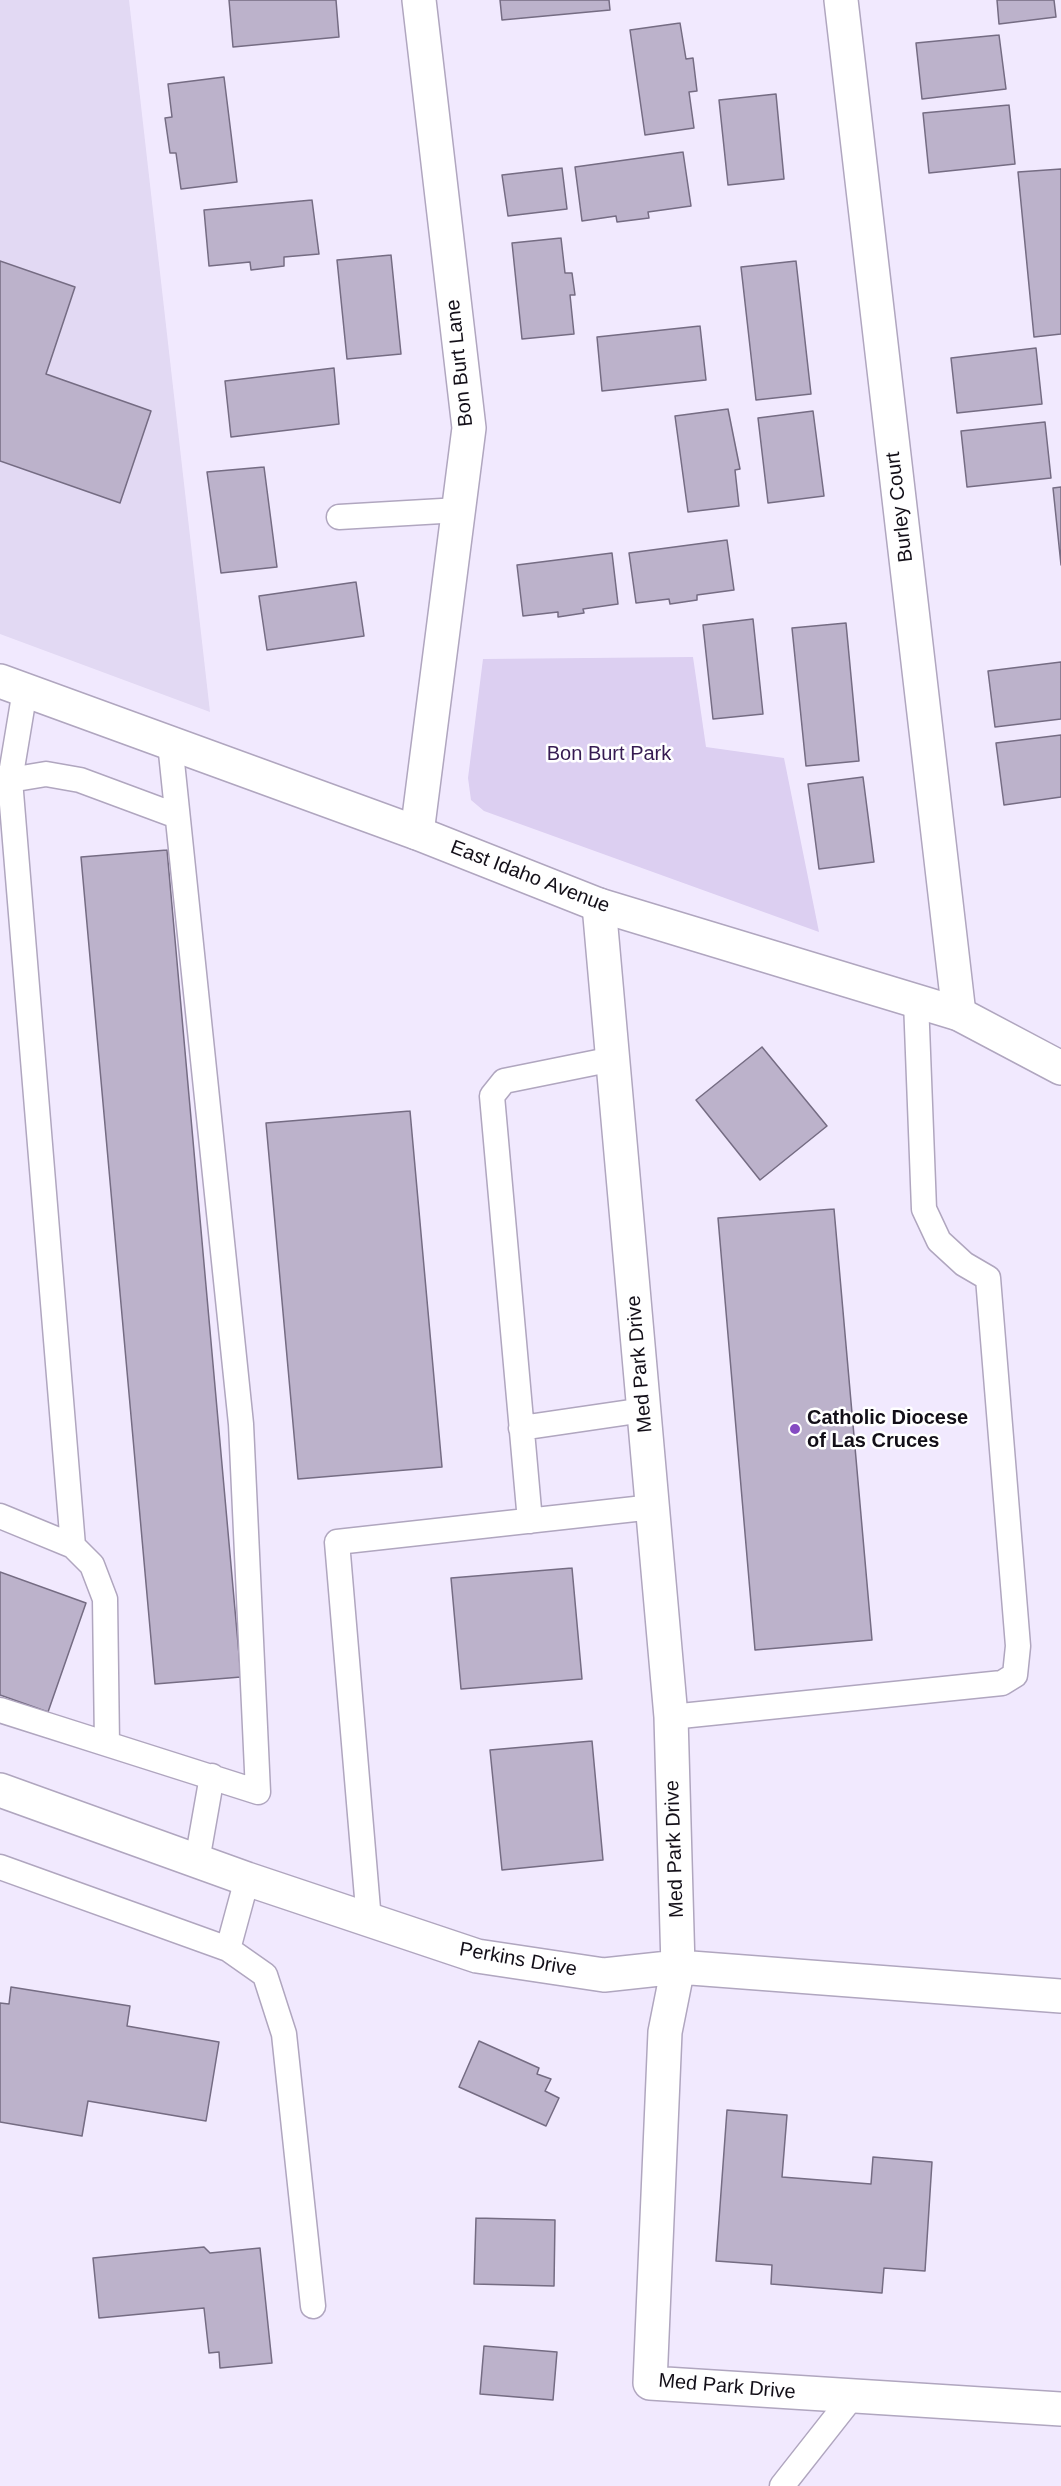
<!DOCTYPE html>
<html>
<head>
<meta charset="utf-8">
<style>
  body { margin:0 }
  canvas { display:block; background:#f1e9fe }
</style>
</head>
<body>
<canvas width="1061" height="2486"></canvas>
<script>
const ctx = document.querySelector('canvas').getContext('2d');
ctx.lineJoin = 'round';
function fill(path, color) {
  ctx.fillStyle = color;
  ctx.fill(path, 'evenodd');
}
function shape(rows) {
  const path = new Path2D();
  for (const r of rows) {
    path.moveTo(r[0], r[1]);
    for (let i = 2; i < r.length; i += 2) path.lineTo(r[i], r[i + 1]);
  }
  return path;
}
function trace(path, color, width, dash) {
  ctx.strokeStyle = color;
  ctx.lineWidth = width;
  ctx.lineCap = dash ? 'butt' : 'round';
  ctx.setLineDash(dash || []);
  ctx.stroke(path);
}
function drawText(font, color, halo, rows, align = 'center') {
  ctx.font = font + ' Helvetica,sans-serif';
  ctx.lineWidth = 5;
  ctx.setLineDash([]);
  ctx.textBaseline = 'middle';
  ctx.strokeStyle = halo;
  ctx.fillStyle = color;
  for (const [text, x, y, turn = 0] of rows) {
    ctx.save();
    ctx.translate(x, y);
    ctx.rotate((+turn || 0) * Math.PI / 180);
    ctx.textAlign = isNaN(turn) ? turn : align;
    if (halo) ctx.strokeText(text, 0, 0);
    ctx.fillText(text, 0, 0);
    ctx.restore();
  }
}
fill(shape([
  [0,0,129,0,210,712,0,634]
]), '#e2d9f3');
fill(shape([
  [693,657,706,747,784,758,819,932,484,811,471,800,468,778,483,659]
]), '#dccff1');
const building = shape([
  [229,0,336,0,339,37,233,47,229,0],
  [500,0,609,0,610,10,502,20,500,0],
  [997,0,1054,0,1056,17,999,24,997,0],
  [680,23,686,59,693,58,697,91,689,92,694,128,645,135,630,30,680,23],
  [999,35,1006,89,922,99,916,43,999,35],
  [224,77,237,182,181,189,176,153,170,153,165,118,172,117,168,84,224,77],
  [776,94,784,179,728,185,719,100,776,94],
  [1009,105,1015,164,929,173,923,113,1009,105],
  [683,152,691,206,648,212,649,218,617,222,616,216,582,221,575,167,683,152],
  [562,168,567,209,508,216,502,175,562,168],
  [1061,169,1061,334,1034,337,1018,172,1061,169],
  [312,200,319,254,284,257,284,266,251,270,250,262,209,266,204,210,312,200],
  [561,238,565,273,572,273,575,295,570,295,574,334,522,339,512,243,561,238],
  [391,255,401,354,347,359,337,260,391,255],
  [0,261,75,287,46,374,151,411,120,503,0,461,0,261],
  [796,261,811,394,756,400,741,267,796,261],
  [700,326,706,380,602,391,597,337,700,326],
  [1036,348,1042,404,957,413,951,358,1036,348],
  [334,368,339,424,231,437,225,381,334,368],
  [728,409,740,469,735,470,739,506,688,512,675,416,728,409],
  [813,411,824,496,768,503,758,418,813,411],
  [1045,422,1051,478,967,487,961,431,1045,422],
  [264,467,277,567,221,573,207,472,264,467],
  [1061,487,1061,565,1053,488,1061,487],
  [727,540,734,590,697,595,697,600,670,604,669,599,636,603,629,553,727,540],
  [612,553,618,604,583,609,584,613,558,617,558,612,523,616,517,565,612,553],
  [356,582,364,636,267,650,259,596,356,582],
  [753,619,763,714,713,719,703,625,753,619],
  [846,623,859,761,806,766,792,628,846,623],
  [1061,662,1061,719,995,727,988,671,1061,662],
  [1061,735,1061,797,1004,805,996,743,1061,735],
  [863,777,874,862,819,869,808,784,863,777],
  [167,850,241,1677,155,1684,81,857,167,850],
  [762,1047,827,1126,760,1180,696,1100,762,1047],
  [410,1111,442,1467,298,1479,266,1123,410,1111],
  [834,1209,872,1640,755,1650,718,1218,834,1209],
  [572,1568,582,1679,461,1689,451,1578,572,1568],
  [0,1572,86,1603,48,1712,0,1695,0,1572],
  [592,1741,603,1860,502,1870,490,1750,592,1741],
  [11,1987,130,2006,127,2026,219,2042,206,2121,88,2101,82,2136,0,2122,0,2003,9,2004,11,1987],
  [479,2041,539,2068,537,2074,551,2079,545,2091,559,2098,546,2126,459,2087,479,2041],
  [727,2110,787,2115,782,2177,871,2184,873,2157,932,2162,925,2271,884,2268,882,2293,771,2284,772,2265,716,2261,727,2110],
  [476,2218,555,2220,554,2286,474,2284,476,2218],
  [204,2247,210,2253,260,2248,272,2363,220,2368,219,2352,209,2353,204,2308,99,2318,93,2258,204,2247],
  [484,2346,557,2352,553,2400,480,2394,484,2346]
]);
fill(building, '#bcb2cb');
trace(building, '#756c83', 1.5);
const lane = shape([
  [339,517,459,510],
  [25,690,10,780,73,1546],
  [0,778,10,780,46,774,80,780,177,816],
  [521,1428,644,1410],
  [0,1516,73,1546,92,1565,105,1599,107,1744,258,1792,241,1424,170,743],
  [530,1521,492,1096,504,1081,613,1059],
  [0,1710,107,1744],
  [671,1717,1002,1683,1015,1675,1018,1646,988,1278,964,1264,939,1241,924,1209,916,1001],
  [197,1861,212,1776],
  [0,1867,228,1949,247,1879],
  [369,1921,337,1542,653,1507],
  [228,1949,265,1975,284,2034,313,2306],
  [782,2486,852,2397]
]);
const street = shape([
  [841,0,959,1014],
  [417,833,469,428,419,0],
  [599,905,671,1717,678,1967,665,2032,650,2383,1061,2409],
  [0,1790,247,1879,477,1956,604,1975,678,1967,1061,1996]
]);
const secondary = shape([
  [0,681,417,833,599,905,959,1014,1061,1068]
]);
trace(lane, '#b0a6bf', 27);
trace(street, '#b0a6bf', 36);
trace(secondary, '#b0a6bf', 36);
trace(lane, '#fff', 24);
trace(street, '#fff', 33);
trace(secondary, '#fff', 33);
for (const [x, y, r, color] of [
  [795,1429,6,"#854bc2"]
]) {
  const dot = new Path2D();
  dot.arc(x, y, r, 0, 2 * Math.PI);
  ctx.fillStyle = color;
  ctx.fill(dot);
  trace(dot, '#fff', 2);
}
drawText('20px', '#130f18', '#fff', [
  ["Bon Burt Lane",460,363,-96],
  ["Burley Court",900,507,-97],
  ["East Idaho Avenue",530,877,21],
  ["Med Park Drive",640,1364,-95],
  ["Med Park Drive",675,1849,-92],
  ["Perkins Drive",518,1960,10],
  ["Med Park Drive",727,2387,5]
]);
drawText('20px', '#361b52', '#fff', [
  ["Bon Burt Park",609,754]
]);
drawText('bold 20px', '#130f18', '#fff', [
  ["Catholic Diocese",807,1418],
  ["of Las Cruces",807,1441]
], 'left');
</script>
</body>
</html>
